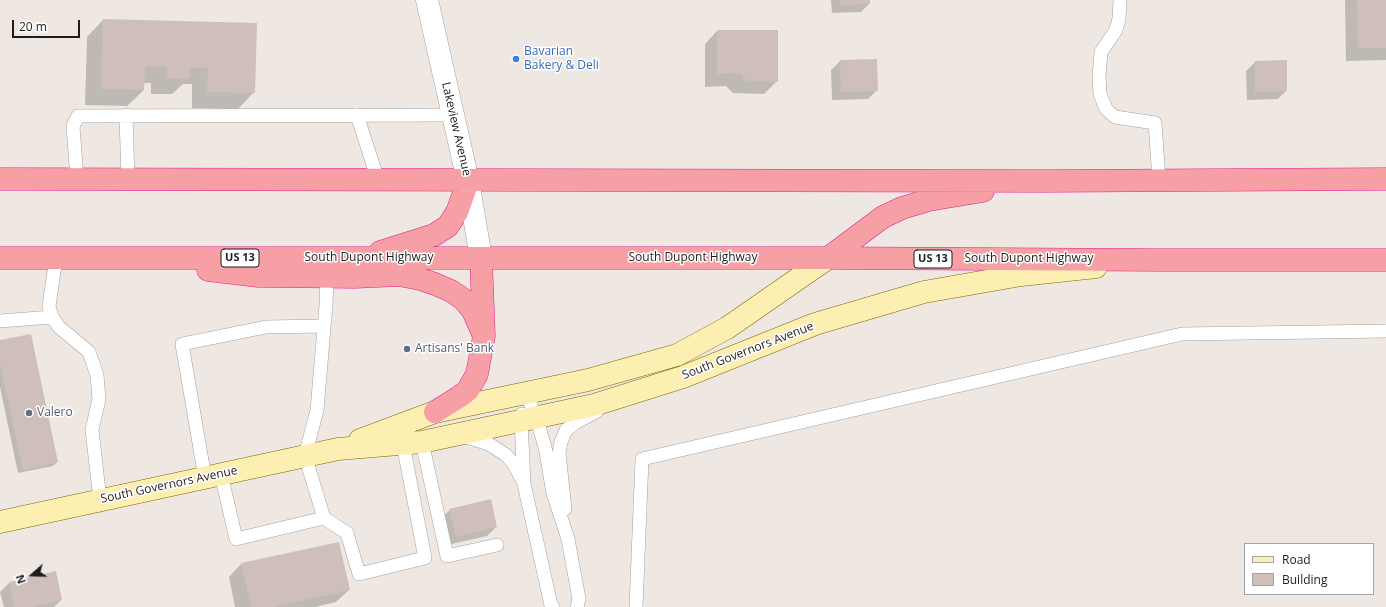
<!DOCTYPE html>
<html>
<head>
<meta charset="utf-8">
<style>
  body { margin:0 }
  #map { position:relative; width:1386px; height:607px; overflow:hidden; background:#efe8e2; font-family:"Open Sans",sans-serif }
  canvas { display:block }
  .legend { position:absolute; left:1244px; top:543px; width:130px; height:52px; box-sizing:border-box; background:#fff; border:1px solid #a5a5a5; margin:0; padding:5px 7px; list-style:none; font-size:12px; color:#1d1d1d }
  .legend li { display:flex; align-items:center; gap:8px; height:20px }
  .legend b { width:20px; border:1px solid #a5a5a5 }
  .north { position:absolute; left:12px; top:555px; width:40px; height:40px; -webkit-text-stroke:3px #fff; paint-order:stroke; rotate:250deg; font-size:11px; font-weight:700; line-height:16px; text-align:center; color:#1d1d1d }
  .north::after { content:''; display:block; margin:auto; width:14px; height:18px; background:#1d1d1d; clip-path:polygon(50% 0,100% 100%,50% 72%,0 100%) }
  .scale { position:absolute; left:12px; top:20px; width:68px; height:18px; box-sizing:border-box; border:2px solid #1d1d1d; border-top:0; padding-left:5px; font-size:12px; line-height:14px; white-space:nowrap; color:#1d1d1d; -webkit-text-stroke:3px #fff; paint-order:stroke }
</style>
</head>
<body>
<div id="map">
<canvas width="1386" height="607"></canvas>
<ul class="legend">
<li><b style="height:5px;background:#fdefb2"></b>Road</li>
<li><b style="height:11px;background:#cfbfbb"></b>Building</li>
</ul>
<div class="north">N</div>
<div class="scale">20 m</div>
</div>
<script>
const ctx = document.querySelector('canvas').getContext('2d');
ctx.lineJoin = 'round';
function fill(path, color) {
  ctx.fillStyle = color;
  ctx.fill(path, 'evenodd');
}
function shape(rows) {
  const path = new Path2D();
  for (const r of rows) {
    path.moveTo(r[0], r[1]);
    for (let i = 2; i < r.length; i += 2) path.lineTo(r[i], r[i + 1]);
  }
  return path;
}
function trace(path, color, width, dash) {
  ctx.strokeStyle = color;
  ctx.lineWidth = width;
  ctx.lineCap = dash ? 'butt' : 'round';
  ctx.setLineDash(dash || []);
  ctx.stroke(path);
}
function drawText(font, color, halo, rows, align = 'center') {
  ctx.font = font + ' "Open Sans",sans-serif';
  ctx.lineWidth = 3;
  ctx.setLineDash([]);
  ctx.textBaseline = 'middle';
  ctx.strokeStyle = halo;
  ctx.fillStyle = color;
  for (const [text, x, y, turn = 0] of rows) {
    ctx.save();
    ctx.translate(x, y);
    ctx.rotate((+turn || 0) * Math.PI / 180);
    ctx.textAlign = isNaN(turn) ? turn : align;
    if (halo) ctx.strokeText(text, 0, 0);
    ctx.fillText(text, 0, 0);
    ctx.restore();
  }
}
fill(shape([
  [831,0,869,0,869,4,861,12,832,13],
  [1345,0,1386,0,1386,60,1346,61],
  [103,20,256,24,254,92,238,109,192,108,192,84,183,84,172,94,151,94,151,83,144,83,144,90,127,106,85,105,87,37],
  [717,31,777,81,764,94,733,93,726,86,705,87,705,44],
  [840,61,877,90,868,99,832,100,831,70],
  [1286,61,1286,91,1278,99,1247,100,1246,71,1255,62],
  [0,341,57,462,53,466,18,473,0,387],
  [450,510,496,527,487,536,447,545,441,518],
  [241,564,349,590,336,602,315,607,235,607,229,577],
  [9,583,61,600,54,607,4,607,0,592]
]), '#0003');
fill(shape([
  [840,0,870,0,870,4,841,5],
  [1357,0,1386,0,1386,48,1358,48],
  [103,19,257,23,255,93,207,92,208,68,189,68,189,79,167,78,167,67,145,67,144,90,101,89],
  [717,30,778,30,778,82,747,81,740,73,717,74],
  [877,59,878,91,841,92,840,60],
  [1287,60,1287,91,1255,92,1255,61],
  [31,334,58,462,23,470,0,364,0,340],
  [491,499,497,527,456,537,449,509],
  [339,542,350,590,272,607,251,607,241,563],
  [56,571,62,600,31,607,14,607,9,582]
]), '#cfbfbb');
const service = shape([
  [1120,0,1119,19,1116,30,1101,52,1099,77,1100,94,1106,109,1115,117,1155,123,1159,180],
  [126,115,128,179],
  [357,115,378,180],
  [77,179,73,126,78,116,453,115],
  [56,258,49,306,52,317,59,327,89,352,97,375,99,399,92,430,100,500],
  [0,321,52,317],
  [526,393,536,417,545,447,553,493,568,539,579,599,577,607],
  [522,414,521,420,524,484,551,605,553,607],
  [463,436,489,444,506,455,513,463,523,481],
  [422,442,447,556,497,545],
  [221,474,236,539,324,518,305,456,317,410,326,305,327,277],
  [205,478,182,344,266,327,324,326],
  [565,509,559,453,561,442,566,430,575,423,597,411],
  [324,518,347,533,359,574,425,558,403,444],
  [636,607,642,459,1182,334,1386,331]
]);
const minor = shape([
  [427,0,468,181,481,258]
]);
const secondary = shape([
  [360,440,435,412,588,380,677,355,727,328,828,258],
  [0,522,338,449,422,442,594,405,683,377,815,324,924,292,1021,275,1096,267]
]);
const trunk = shape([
  [0,179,1045,181,1386,179],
  [380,252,434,235,448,226,457,212,468,181],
  [0,258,828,258,1159,260,1386,260],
  [828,258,883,217,902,208,929,200,983,191],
  [208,270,258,276,355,277,399,275,420,279,435,284,451,291,463,299,473,311,484,336],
  [435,412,459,397,468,390,477,374,484,336,481,258]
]);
trace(service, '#a1a1a1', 14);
trace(minor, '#a1a1a1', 23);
trace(secondary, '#786900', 23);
trace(trunk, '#e4198e', 23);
trace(service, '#fff', 13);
trace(minor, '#fff', 22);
trace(secondary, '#fdefb2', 22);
trace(trunk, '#f69fa4', 22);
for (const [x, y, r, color] of [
  [516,59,4,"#3f7fe0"],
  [407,349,4,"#5c6f8a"],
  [29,413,4,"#5c6f8a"]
]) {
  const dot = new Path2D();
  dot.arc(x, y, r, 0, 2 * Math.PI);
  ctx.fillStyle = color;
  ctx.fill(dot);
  trace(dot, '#fff', 1.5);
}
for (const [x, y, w] of [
  [240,258,38],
  [933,259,38]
]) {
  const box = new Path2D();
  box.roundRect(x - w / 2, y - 9, w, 18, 3);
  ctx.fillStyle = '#fff';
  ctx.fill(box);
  trace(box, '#1d1d1d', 1);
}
drawText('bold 11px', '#1d1d1d', null, [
  ["US 13",240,258],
  ["US 13",933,259]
]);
drawText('12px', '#366cbe', '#fff', [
  ["Bavarian",524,52],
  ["Bakery & Deli",524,66]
], 'left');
drawText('12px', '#1d1d1d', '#fff', [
  ["Lakeview Avenue",456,129,77],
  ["South Dupont Highway",369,258],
  ["South Dupont Highway",693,258],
  ["South Dupont Highway",1029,259],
  ["South Governors Avenue",748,351,-21],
  ["South Governors Avenue",169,485,-12]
]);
drawText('12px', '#4e5e75', '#fff', [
  ["Artisans' Bank",415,349],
  ["Valero",37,413]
], 'left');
</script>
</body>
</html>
